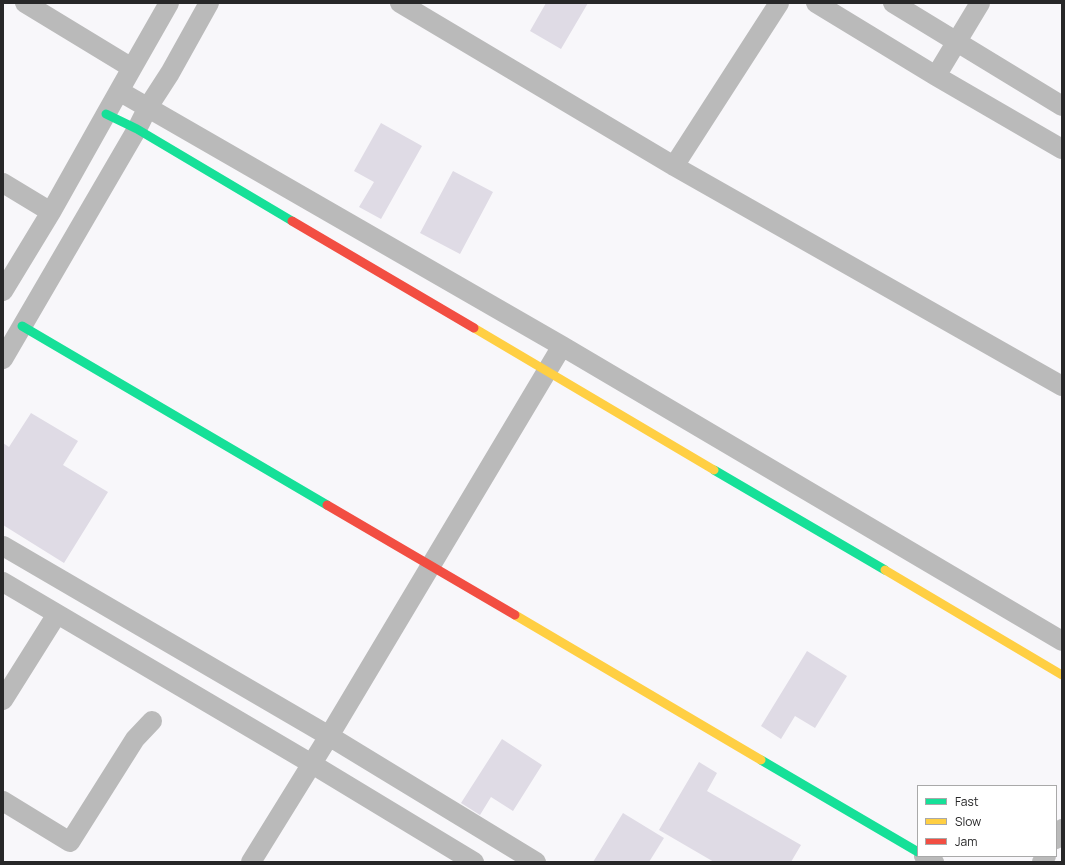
<!DOCTYPE html>
<html>
<head>
<meta charset="utf-8">
<style>
  body { margin:0 }
  #map { position:relative; width:1065px; height:865px; overflow:hidden; background:#f8f7fa; font-family:Manrope,sans-serif }
  canvas { display:block }
  .frame { position:absolute; inset:0; border:4px solid #272728; pointer-events:none }
  .legend { position:absolute; left:917px; top:785px; width:140px; height:72px; box-sizing:border-box; background:#fff; border:1px solid #a9a9a9; margin:0; padding:5px 7px; list-style:none; font-size:12px; color:#272728 }
  .legend li { display:flex; align-items:center; gap:8px; height:20px }
  .legend b { width:20px; border:1px solid #a9a9a9 }
</style>
</head>
<body>
<div id="map">
<canvas width="1065" height="865"></canvas>
<div class="frame"></div>
<ul class="legend">
<li><b style="height:5px;background:#16e098"></b>Fast</li>
<li><b style="height:5px;background:#ffcf43"></b>Slow</li>
<li><b style="height:5px;background:#f24e42"></b>Jam</li>
</ul>
</div>
<script>
const ctx = document.querySelector('canvas').getContext('2d');
ctx.lineJoin = 'round';
function fill(path, color) {
  ctx.fillStyle = color;
  ctx.fill(path, 'evenodd');
}
function shape(rows) {
  const path = new Path2D();
  for (const r of rows) {
    path.moveTo(r[0], r[1]);
    for (let i = 2; i < r.length; i += 2) path.lineTo(r[i], r[i + 1]);
  }
  return path;
}
function trace(path, color, width, dash) {
  ctx.strokeStyle = color;
  ctx.lineWidth = width;
  ctx.lineCap = dash ? 'butt' : 'round';
  ctx.setLineDash(dash || []);
  ctx.stroke(path);
}
fill(shape([
  [546,3,588,3,561,49,530,31],
  [381,123,422,146,381,219,359,207,374,182,354,171],
  [453,171,493,192,460,254,420,233],
  [31,413,78,441,63,465,108,492,64,563,3,525,3,443,9,447],
  [807,651,847,676,815,728,795,716,781,739,761,726],
  [502,739,542,765,513,811,491,797,480,815,461,803],
  [699,762,717,773,707,791,801,845,791,862,714,862,659,830],
  [623,813,664,838,649,862,593,862]
]), '#dfdbe5');
trace(shape([
  [25,3,132,68],
  [400,3,674,166,1062,386],
  [816,3,936,76,1062,149],
  [893,3,1062,106],
  [936,76,980,3],
  [119,91,562,346,1062,641],
  [674,166,779,3],
  [3,183,51,212],
  [3,291,51,212,106,114,132,68,169,3],
  [3,359,137,129,148,107,170,73,209,3],
  [3,546,329,736,536,862],
  [3,582,312,764,474,862],
  [3,700,57,614],
  [3,801,70,842,135,739,152,721],
  [1056,839,1062,829],
  [924,856,934,862],
  [251,862,329,736,562,346],
  [1042,862,1046,856]
]), '#bababa', 20);
trace(shape([
  [106,114,137,129,292,221],
  [22,326,327,505],
  [714,470,885,570],
  [761,760,918,852]
]), '#16e098', 9);
trace(shape([
  [474,328,714,470],
  [885,570,1062,675],
  [515,615,761,760]
]), '#ffcf43', 9);
trace(shape([
  [292,221,474,328],
  [327,505,515,615]
]), '#f24e42', 9);
</script>
</body>
</html>
